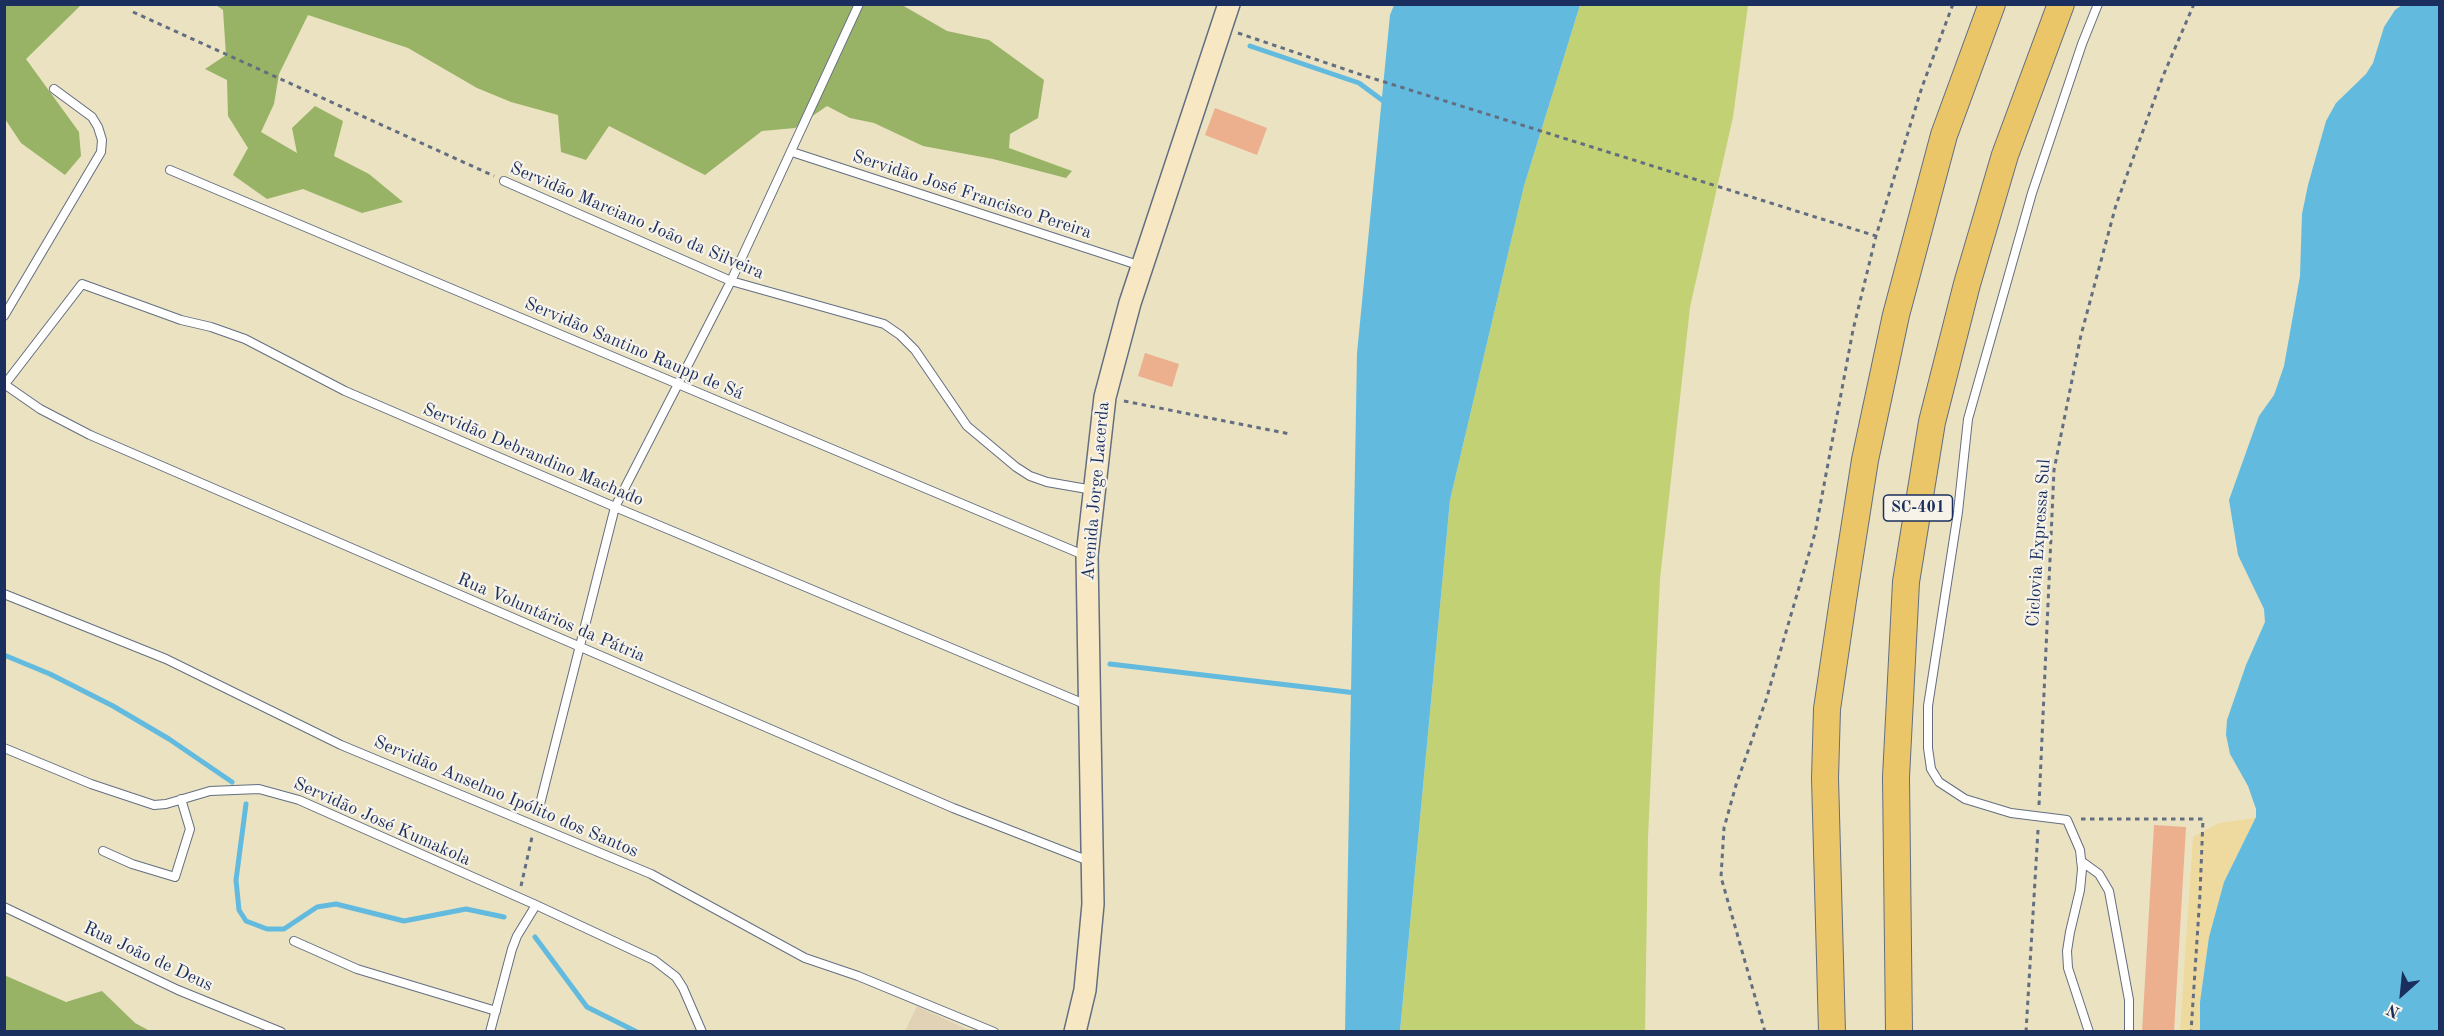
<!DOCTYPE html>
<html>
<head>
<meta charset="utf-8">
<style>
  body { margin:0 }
  #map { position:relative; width:2444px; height:1036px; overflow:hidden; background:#eae2c1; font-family:"Old Standard TT",serif }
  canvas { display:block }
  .frame { position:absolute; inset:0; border:6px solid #1b2f5e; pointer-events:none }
  .north { position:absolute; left:2372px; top:964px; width:60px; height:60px; -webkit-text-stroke:4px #f7f3e8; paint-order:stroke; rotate:207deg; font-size:16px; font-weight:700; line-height:24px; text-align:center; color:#1b2f5e }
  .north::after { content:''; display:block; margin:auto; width:21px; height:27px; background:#1b2f5e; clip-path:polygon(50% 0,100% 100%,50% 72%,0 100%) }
</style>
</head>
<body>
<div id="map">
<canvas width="2444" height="1036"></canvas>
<div class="frame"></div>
<div class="north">N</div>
</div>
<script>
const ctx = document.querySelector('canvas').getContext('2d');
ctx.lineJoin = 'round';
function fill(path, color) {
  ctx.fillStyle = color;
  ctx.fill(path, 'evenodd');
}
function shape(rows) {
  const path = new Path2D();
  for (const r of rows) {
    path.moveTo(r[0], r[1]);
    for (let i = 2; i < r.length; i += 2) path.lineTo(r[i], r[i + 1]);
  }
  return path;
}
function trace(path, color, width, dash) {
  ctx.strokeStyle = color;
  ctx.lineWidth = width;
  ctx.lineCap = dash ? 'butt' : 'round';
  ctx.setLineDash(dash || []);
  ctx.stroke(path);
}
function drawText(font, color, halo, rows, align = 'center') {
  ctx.font = font + ' "Old Standard TT",serif';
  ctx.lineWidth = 4.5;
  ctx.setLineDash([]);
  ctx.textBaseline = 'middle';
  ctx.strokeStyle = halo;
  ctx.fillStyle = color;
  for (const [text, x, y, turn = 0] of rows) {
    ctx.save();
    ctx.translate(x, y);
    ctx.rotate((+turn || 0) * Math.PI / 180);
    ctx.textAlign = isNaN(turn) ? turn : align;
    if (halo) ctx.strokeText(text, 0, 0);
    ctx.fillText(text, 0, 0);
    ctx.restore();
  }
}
fill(shape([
  [917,1006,971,1031,905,1031]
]), '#e1d2b6');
fill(shape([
  [1580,5,1748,5,1733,117,1690,307,1660,579,1648,837,1645,1031,1400,1032,1450,500,1524,186]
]), '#c1d173');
fill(shape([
  [4,5,81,5,26,59,79,132,81,156,65,175,21,143,5,119],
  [216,5,902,5,947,31,989,40,1044,80,1038,118,1010,134,1009,148,1072,171,1066,178,993,159,923,146,874,123,850,118,827,106,795,128,762,131,705,175,609,126,586,160,561,152,558,115,511,102,477,88,408,48,308,15,279,74,274,104,261,132,297,153,292,128,315,106,343,121,334,156,369,174,403,202,362,213,303,189,267,199,233,175,248,148,228,116,227,80,205,69,226,55,223,10],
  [4,975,66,1002,102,991,135,1023,150,1031,5,1031]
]), '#98b365');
fill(shape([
  [2256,818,2224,882,2209,937,2200,1002,2200,1031,2180,1032,2193,837,2219,823]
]), '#eeda9e');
fill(shape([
  [1394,5,1580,5,1524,186,1450,500,1400,1031,1345,1032,1357,353,1390,15],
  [2402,5,2440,5,2439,1031,2200,1031,2200,1002,2209,937,2224,882,2256,817,2256,809,2248,786,2230,754,2226,735,2227,720,2246,665,2265,622,2264,609,2238,555,2229,500,2259,416,2274,395,2284,366,2300,276,2302,214,2308,185,2326,121,2336,103,2366,74,2373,63,2384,27,2395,10]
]), '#62bbdf');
trace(shape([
  [1250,46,1359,83,1386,103],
  [4,655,50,674,113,706,169,739,232,782],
  [1110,664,1356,693],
  [246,804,236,880,239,910,246,921,267,929,284,929,317,907,336,904,404,921,466,909,504,917],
  [535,937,587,1007,637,1032]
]), '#62bbdf', 5);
fill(shape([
  [1215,108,1267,128,1257,155,1205,135],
  [1145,353,1179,364,1172,387,1138,376],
  [2154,825,2186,827,2174,1032,2142,1032]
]), '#ecb08e');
const service = shape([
  [792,152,1141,266],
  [170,170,1086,556],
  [504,181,731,281,884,324,900,335,915,350,967,426,1016,467,1030,476,1047,482,1093,490],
  [4,316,101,152,102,140,98,127,92,117,54,89],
  [4,384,40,409,90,435,953,808,1089,861],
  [5,384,82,284,181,320,211,327,245,339,345,391,615,507,1087,705],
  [4,594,166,659,341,745,651,874,805,958,858,976,994,1032],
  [4,748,91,784,154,805,166,804,210,791,259,789,299,800,536,905,654,960,676,977,683,988,702,1032],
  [538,812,615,507,731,281,859,4],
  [103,851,132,864,175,877,190,829,181,799],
  [2081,861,2099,874,2109,891,2129,1000,2129,1032],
  [4,907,178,990,281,1032],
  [294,941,357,969,496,1011],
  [490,1032,512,949,517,936,536,905],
  [2089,1032,2068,968,2067,951,2070,932,2080,890,2082,869,2080,850,2067,820,2011,813,1965,799,1939,782,1931,769,1928,748,1928,706,1958,512,1968,419,2032,193,2082,44,2098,4]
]);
const secondary = shape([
  [1075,1032,1085,990,1093,904,1087,556,1105,397,1130,303,1229,4]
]);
const trunk = shape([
  [1832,1032,1825,778,1827,709,1843,600,1865,460,1896,315,1944,135,1992,4],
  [1899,1032,1896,777,1906,582,1932,422,1967,284,2005,155,2061,4]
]);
trace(service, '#636e81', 10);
trace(secondary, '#636e81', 24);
trace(trunk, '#636e81', 28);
trace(shape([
  [133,12,494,176],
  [1238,33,1359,74,1876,236],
  [1124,401,1290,434],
  [2039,805,2054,470,2081,335,2116,205,2163,76,2194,4],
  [2081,819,2203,819,2200,894,2191,1032],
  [521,886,532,837],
  [1765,1032,1721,877,1724,828,1736,785,1766,700,1815,533,1853,330,1876,236,1922,87,1953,4],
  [2026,1032,2038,830]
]), '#636e81', 3, [4.5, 4.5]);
trace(service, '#fff', 8);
trace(secondary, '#f7e8c3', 21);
trace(trunk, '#ebc669', 26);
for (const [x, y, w] of [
  [1918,508,69]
]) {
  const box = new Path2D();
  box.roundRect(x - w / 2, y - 13, w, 26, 4.5);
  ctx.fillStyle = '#f7f3e8';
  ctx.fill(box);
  trace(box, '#1b2f5e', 1.5);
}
drawText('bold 16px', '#1b2f5e', null, [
  ["SC-401",1918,508]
]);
drawText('18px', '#1b2f5e', '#f7f3e8', [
  ["Servidão José Francisco Pereira",972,195,18],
  ["Servidão Marciano João da Silveira",637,221,23],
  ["Servidão Santino Raupp de Sá",634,349,23],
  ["Servidão Debrandino Machado",533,455,23],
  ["Avenida Jorge Lacerda",1096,491,-85],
  ["Ciclovia Expressa Sul",2039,543,-86],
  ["Rua Voluntários da Pátria",551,618,23],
  ["Servidão Anselmo Ipólito dos Santos",506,797,23],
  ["Servidão José Kumakola",382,822,24],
  ["Rua João de Deus",148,957,25]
]);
</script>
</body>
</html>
